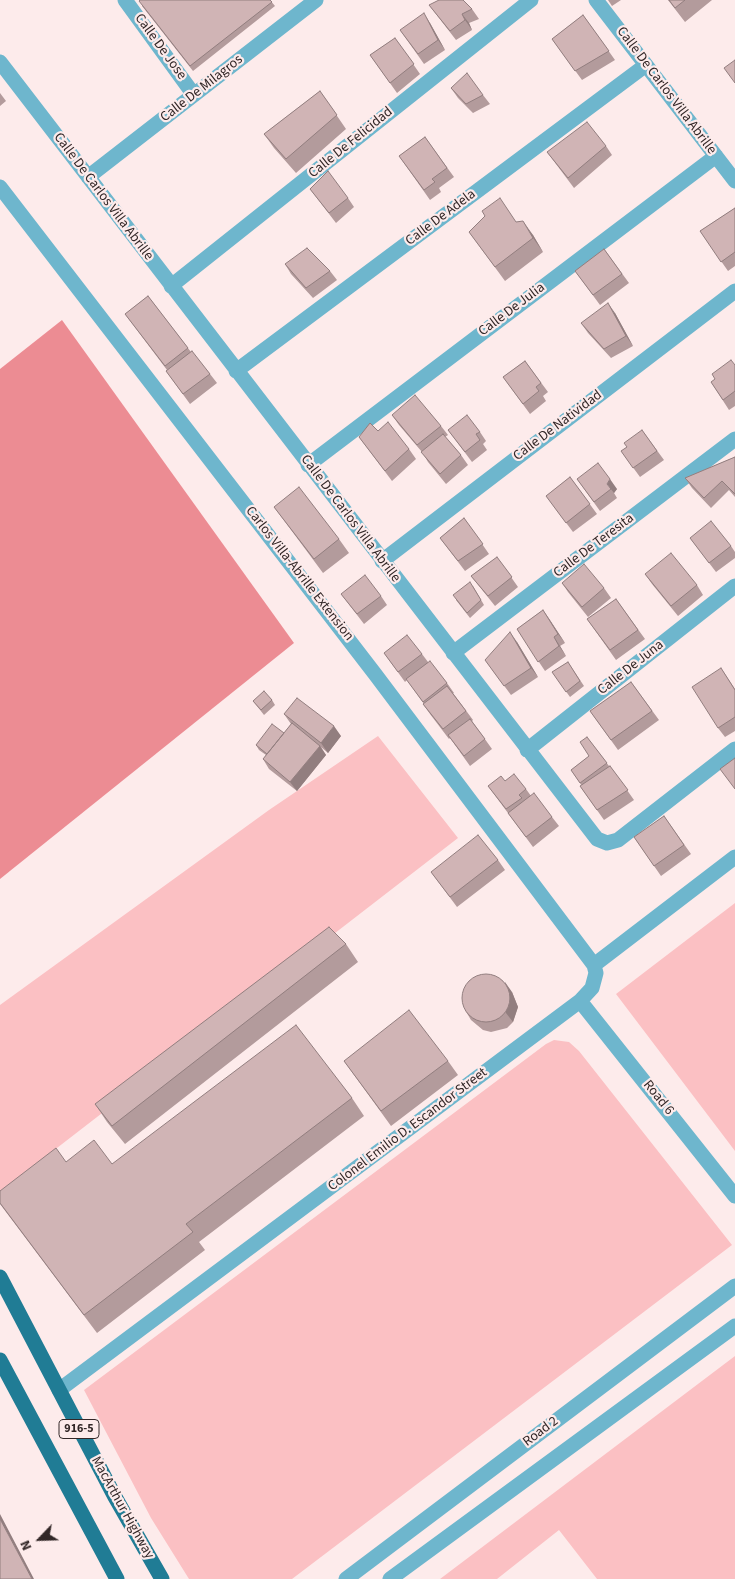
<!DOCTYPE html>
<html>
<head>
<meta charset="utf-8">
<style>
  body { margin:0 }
  #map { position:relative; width:735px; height:1579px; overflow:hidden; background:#fdebeb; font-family:"Source Sans 3",sans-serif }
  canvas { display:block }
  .north { position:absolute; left:15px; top:1514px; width:50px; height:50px; -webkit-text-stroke:4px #fdebeb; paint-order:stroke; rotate:246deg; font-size:14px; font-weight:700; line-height:20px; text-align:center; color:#322727 }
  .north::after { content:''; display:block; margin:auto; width:18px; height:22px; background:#322727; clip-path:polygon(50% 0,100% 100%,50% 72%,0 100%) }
</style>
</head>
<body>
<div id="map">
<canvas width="735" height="1579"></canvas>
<div class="north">N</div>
</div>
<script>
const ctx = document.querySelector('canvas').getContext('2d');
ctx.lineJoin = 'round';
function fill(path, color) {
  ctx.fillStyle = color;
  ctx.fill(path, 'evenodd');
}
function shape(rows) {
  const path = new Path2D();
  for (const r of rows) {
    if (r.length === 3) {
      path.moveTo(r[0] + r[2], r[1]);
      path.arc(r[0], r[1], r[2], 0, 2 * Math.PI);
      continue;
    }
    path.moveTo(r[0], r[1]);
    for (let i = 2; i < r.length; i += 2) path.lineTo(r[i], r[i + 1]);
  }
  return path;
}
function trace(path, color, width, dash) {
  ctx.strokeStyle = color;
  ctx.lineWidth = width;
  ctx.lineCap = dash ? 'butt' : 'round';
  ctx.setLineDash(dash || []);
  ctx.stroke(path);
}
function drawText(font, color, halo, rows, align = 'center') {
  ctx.font = font + ' "Source Sans 3",sans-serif';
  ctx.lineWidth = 4.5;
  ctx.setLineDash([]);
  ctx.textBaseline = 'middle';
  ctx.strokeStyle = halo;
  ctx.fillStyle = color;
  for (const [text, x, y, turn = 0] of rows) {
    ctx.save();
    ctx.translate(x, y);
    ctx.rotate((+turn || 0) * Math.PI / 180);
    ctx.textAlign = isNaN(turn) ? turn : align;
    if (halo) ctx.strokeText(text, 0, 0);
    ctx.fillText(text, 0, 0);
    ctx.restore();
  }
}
fill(shape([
  [378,736,458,838,0,1192,0,1005,269,810],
  [735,903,735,1151,616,994],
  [554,1040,569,1042,579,1051,732,1245,292,1579,189,1579,151,1518,84,1390,546,1044],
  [735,1356,735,1579,597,1579,559,1530,497,1579,440,1579]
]), '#fbc0c3');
fill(shape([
  [62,320,294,643,0,879,0,369]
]), '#ec8c93');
trace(shape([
  [125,0,194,95],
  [596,0,735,181],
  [0,62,597,839,607,843,618,840,735,749],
  [88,177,316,0],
  [0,187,375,674,594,965,596,973,592,988,580,1001,59,1390],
  [171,286,531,0],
  [236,371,646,65],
  [308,465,716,156],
  [382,561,735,291],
  [453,653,735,439],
  [527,750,735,586],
  [594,965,735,857],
  [580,1001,735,1196],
  [346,1579,735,1286],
  [390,1579,735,1326]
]), '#6eb6cd', 15);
trace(shape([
  [0,1277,115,1497,162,1579],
  [0,1360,117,1579]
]), '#207c95', 15);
fill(shape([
  [270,0,275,6,193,71,142,6],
  [608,0,621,0,612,6],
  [668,0,712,0,685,22],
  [429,5,472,9,479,19,469,23,472,30,456,40],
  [583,15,615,60,582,80,552,39],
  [430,23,445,50,424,64,400,30],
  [395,38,420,74,397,93,370,55],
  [451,88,483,95,490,104,473,113,458,98],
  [320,91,346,129,296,173,274,148,264,134],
  [0,93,6,101,0,106],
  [425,137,454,177,439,188,441,192,430,200,399,156],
  [606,146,612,155,574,188,547,152],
  [310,189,348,198,354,207,336,223],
  [735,208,735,266,728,271,700,231],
  [516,222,533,235,543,252,505,281,469,232],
  [604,249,629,283,600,305,575,271],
  [285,264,330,271,337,280,313,298,291,274],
  [148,296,191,352,210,374,217,383,190,404,166,371,167,370,125,314],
  [615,313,633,346,611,358,588,333,581,323],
  [525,361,548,392,543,396,546,401,530,414,503,377],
  [735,365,735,406,729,410,711,382],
  [392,415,441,426,448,435,445,437,461,455,468,465,446,484,428,462,422,452,399,425],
  [448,430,480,432,486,441,483,444,487,450,472,462],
  [642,430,664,460,640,477,621,451,627,447],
  [378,431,409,449,416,459,392,481,359,437],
  [735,457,735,497,729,490,711,508,692,488,685,478],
  [570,477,597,514,573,532,546,496],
  [577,479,617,489,614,493,617,498,600,511],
  [274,507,339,539,349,553,323,573],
  [464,518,489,554,465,571,440,538],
  [690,538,731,546,735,552,735,558,716,572],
  [497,557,518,587,495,606,471,576],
  [645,574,697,585,703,595,678,616,652,584],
  [562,583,604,588,611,598,588,617,568,592],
  [473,586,484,605,470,618,456,600],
  [341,594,381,596,387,605,364,624],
  [616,599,645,639,616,660,587,619],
  [543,610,565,643,560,646,566,656,545,671,517,629],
  [517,642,538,677,511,695,485,660],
  [384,653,422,654,428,662,447,683,454,693,453,693,473,720,472,721,492,749,470,766,450,738,449,739,430,714,423,704,424,704,407,680,405,682],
  [568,662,584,686,570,697,552,672],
  [721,668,735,689,735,731,725,737,718,728],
  [631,682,659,720,618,750,590,711],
  [272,700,275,705,264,715,253,701],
  [284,714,341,736,328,753,321,747,326,755,297,791,269,769,263,759,266,755,259,750,256,745,284,733,291,724],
  [587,737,609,766,610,766,634,800,604,820,580,786,582,786,571,770,589,756],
  [505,781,526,789,531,796,552,817,559,826,533,847,488,786],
  [664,816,691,854,661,876,634,837],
  [498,860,505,870,457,907,431,872],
  [346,944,358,962,125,1144,107,1122,95,1104],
  [512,992,518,1007,513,1022,507,1028,491,1032,483,1030,471,1020,465,1010],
  [344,1061,448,1061,458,1075,391,1126],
  [352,1098,364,1116,199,1242,205,1250,97,1333,0,1204,112,1164]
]), '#b39b9c');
fill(shape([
  [424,13,430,23,445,50,438,40],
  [462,14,469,23,472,30,465,20],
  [523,221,533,235,543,252,533,238],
  [608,303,615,313,633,346,626,336],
  [610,479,617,489,614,493,607,484],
  [543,610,550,620,565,643,558,634],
  [510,632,517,642,538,677,531,668],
  [554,637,560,646,566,656,559,646],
  [334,726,341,736,328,753,321,743],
  [320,746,326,755,297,791,290,782],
  [505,982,512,992,518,1007,513,1022,506,1013],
  [0,1514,34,1579,32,1579,0,1519]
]), '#927e7f');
const building = shape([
  [140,0,270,0,272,2,190,66,139,1,140,0],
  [439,0,463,0,472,9,462,14,465,20,450,31,429,5,439,0],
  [669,0,685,0,675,8,669,0],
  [424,13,438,40,418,54,400,30,424,13],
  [583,15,609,51,575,71,552,39,583,15],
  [395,38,414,64,390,83,370,55,395,38],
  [735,60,735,83,724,68,735,60],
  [467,73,483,95,466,104,451,88,467,73],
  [320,91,337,115,286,159,264,134,320,91],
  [587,122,606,146,568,178,547,152,587,122],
  [425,137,447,168,432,179,435,182,424,190,399,156,425,137],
  [328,171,348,198,329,213,310,189,328,171],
  [500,198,516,222,523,221,533,238,495,267,469,232,485,216,482,211,500,198],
  [735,208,735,252,721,262,700,231,735,208],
  [307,248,330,271,306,288,285,264,307,248],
  [604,249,622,274,593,295,575,271,604,249],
  [148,296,188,348,165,366,125,314,148,296],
  [608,303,626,336,604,349,581,323,608,303],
  [192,351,210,374,183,394,166,371,192,351],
  [731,360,735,365,735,391,723,400,711,382,715,379,712,374,731,360],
  [525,361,541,383,536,387,539,391,523,404,503,377,525,361],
  [415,395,441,426,417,445,392,415,415,395],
  [467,415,480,432,476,434,480,440,465,452,448,430,467,415],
  [388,422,409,449,385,471,359,437,370,423,378,431,388,422],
  [642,430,657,451,633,468,621,451,627,447,624,443,642,430],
  [443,434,461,455,440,474,421,452,443,434],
  [735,457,735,494,722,481,704,498,685,478,735,457],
  [598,463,610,479,607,484,611,489,594,502,577,479,598,463],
  [570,477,590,504,566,523,546,496,570,477],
  [299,487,339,539,314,559,274,507,299,487],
  [464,518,483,544,458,561,440,538,464,518],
  [711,521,731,546,709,563,690,538,711,521],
  [671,553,697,585,671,606,645,574,671,553],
  [497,557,512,577,488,596,471,576,497,557],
  [584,564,604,588,582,607,562,583,584,564],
  [365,575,381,596,357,614,341,594,365,575],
  [470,582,481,600,467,613,453,595,470,582],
  [616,599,638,630,610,650,587,619,616,599],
  [543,610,558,634,554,637,559,646,538,662,517,629,543,610],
  [510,632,531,668,504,686,485,660,510,632],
  [407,635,422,654,398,672,384,653,407,635],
  [430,661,447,683,423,702,406,679,430,661],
  [568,662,580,681,566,692,552,672,568,662],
  [721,668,735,690,735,717,718,728,692,687,721,668],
  [631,682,652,711,611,740,590,711,631,682],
  [447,686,466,711,443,729,423,704,447,686],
  [264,691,272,700,261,710,253,701,264,691],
  [297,698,334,726,321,743,284,714,297,698],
  [470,719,485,739,464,756,448,735,470,719],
  [292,723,320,746,290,782,263,759,292,723],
  [272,724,284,733,267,754,256,745,272,724],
  [587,737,607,763,580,783,571,770,589,756,580,742,587,737],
  [735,758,735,789,720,769,735,758],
  [610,766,628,790,597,810,580,786,610,766],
  [514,774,526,789,519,795,522,798,506,809,488,786,501,776,505,781,514,774],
  [534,793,552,817,526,837,508,813,534,793],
  [664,816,684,845,654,866,634,837,664,816],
  [478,835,498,860,450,897,431,872,478,835],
  [329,927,346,944,112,1126,95,1104,329,927],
  [486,998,24],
  [409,1010,448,1061,381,1111,344,1061,409,1010],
  [296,1025,352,1098,186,1224,193,1232,84,1315,0,1203,0,1191,56,1148,66,1162,94,1140,112,1164,296,1025],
  [0,1519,32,1579,0,1579,0,1519]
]);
fill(building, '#d0b4b5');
trace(building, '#927e7f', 1);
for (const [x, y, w] of [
  [79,1429,40]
]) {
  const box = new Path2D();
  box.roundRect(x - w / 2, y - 9.5, w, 19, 4);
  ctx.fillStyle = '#fdebeb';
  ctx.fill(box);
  trace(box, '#322727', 1);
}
drawText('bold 12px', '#322727', null, [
  ["916-5",79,1429]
]);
drawText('14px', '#322727', '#fdebeb', [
  ["Calle De Jose",160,47,54],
  ["Calle De Milagros",202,89,-38],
  ["Calle De Carlos Villa Abrille",666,91,53],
  ["Calle De Felicidad",351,143,-39],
  ["Calle De Carlos Villa Abrille",103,197,53],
  ["Calle De Adela",441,218,-37],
  ["Calle De Julia",512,310,-37],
  ["Calle De Natividad",558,426,-37],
  ["Calle De Carlos Villa Abrille",350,519,53],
  ["Calle De Teresita",594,546,-37],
  ["Carlos Villa-Abrille Extension",299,574,52],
  ["Calle De Juna",631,668,-38],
  ["Road 6",658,1098,51],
  ["Colonel Emilio D. Escandor Street",408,1130,-37],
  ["Road 2",541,1432,-37],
  ["MacArthur Highway",122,1508,61]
]);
</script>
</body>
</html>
